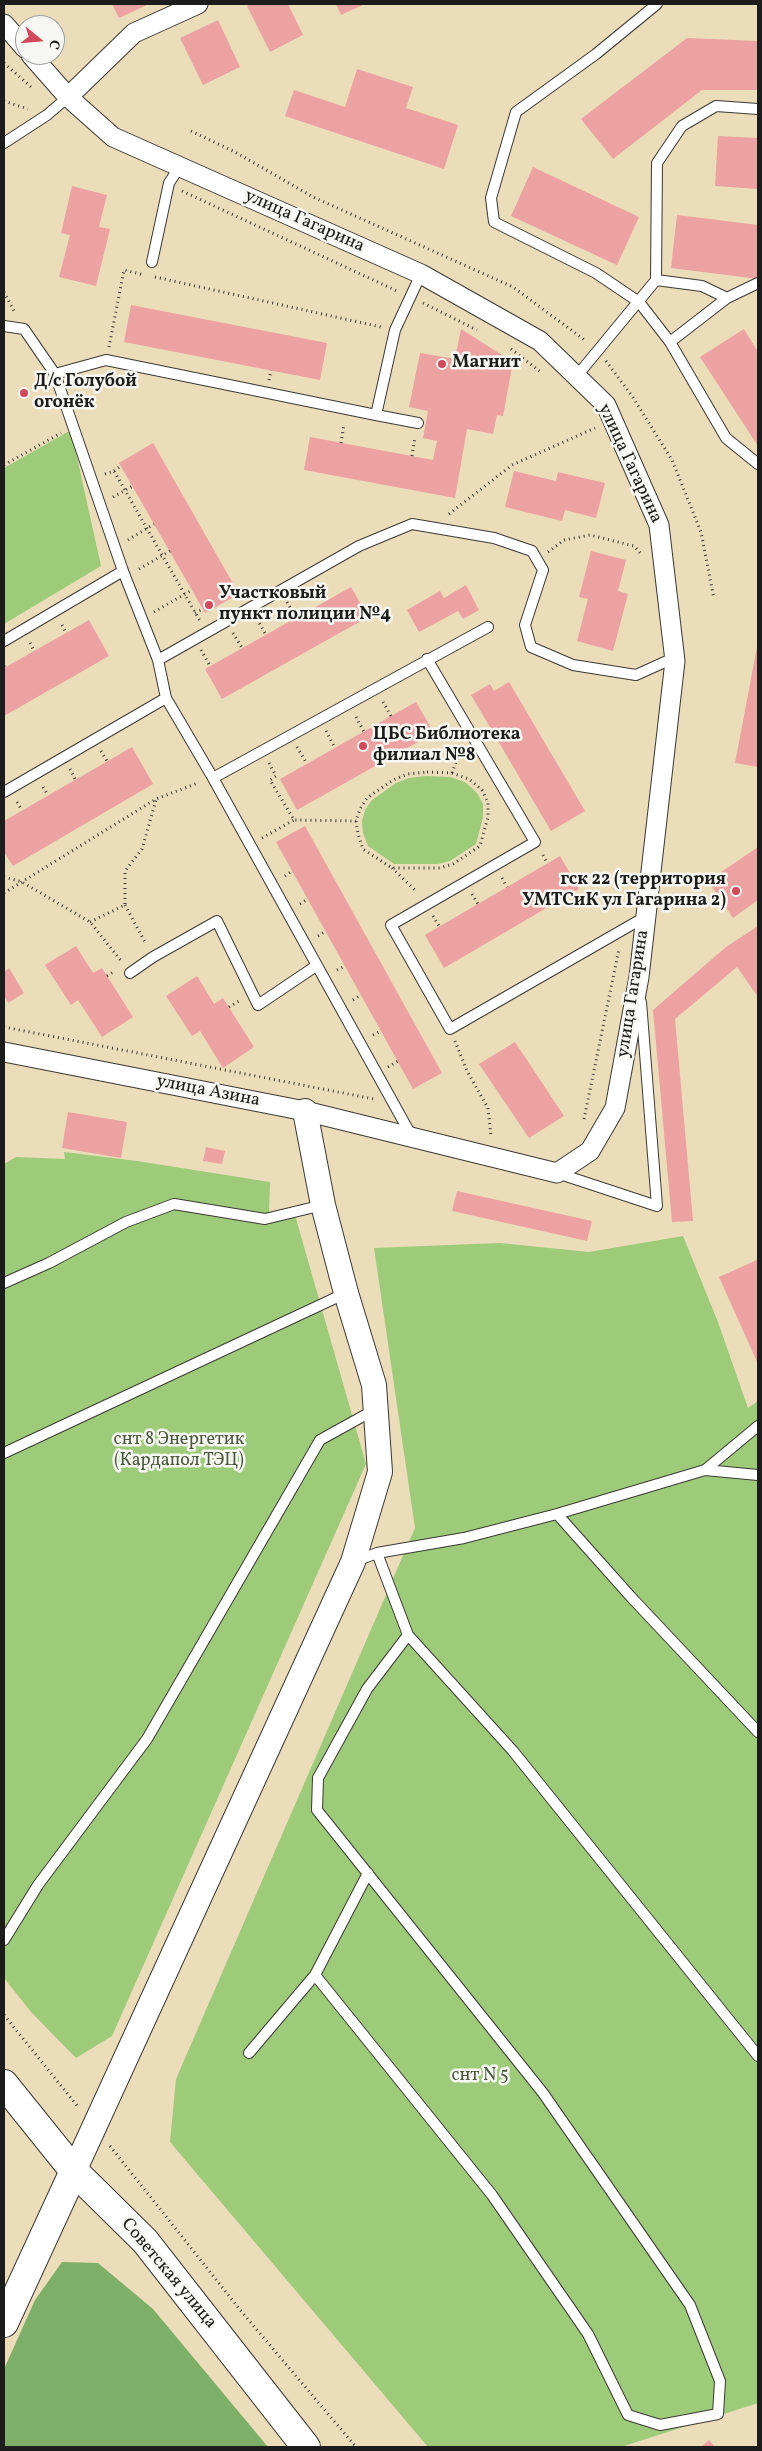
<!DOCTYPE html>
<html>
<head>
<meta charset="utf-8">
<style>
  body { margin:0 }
  #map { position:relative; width:762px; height:2451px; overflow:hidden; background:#ebddba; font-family:Vollkorn,serif }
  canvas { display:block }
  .frame { position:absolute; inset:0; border:5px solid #1c1c1c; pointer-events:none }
  .north { position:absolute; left:15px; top:15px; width:50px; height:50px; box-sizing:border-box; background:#f6f6f2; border:1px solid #9f9f9c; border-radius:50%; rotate:107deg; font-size:14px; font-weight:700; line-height:20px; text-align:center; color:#1c1c1c }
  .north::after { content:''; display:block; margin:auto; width:18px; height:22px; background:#d1495b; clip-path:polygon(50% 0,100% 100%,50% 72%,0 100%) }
</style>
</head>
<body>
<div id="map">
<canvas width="762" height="2451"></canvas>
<div class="frame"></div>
<div class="north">С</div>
</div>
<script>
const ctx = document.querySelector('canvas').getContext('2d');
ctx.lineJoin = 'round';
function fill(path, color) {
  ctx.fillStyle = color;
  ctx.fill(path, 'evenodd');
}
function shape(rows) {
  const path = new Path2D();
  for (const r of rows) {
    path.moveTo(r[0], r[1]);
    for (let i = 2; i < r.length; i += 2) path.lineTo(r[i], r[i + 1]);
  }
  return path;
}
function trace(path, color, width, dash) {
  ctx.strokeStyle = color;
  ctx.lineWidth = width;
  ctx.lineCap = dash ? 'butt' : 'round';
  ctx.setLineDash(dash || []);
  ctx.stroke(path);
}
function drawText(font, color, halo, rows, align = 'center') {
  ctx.font = font + ' Vollkorn,serif';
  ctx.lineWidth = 5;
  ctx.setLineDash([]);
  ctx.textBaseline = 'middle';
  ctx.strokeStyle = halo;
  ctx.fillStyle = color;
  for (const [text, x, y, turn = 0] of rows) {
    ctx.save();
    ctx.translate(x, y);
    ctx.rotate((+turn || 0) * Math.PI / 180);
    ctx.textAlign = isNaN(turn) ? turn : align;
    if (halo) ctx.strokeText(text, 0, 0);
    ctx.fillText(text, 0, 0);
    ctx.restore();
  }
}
fill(shape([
  [71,430,101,566,4,624,4,468],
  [426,776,450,777,465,782,477,793,483,804,483,817,476,844,450,861,438,864,394,864,368,846,363,833,362,821,365,810,372,800,396,783,409,778],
  [64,1152,137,1161,270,1182,269,1212,293,1208,366,1464,112,2036,76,2058,31,2012,4,1978,4,1164,16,1157,65,1159],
  [683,1236,718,1322,748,1408,758,1401,758,2403,621,2447,428,2447,170,2142,176,2079,415,1528,374,1248,500,1243,589,1252]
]), '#9ecb79');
fill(shape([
  [62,2262,98,2263,153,2309,268,2447,4,2447,4,2369,35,2300]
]), '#7eaf69');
fill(shape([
  [112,4,149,4,119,18],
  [251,4,288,4,303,35,270,52,247,6],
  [336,4,365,4,341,15],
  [218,20,240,67,203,85,180,38],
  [687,38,758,41,758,90,702,90,613,159,581,119],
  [357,69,413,87,406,108,458,125,444,169,285,116,294,90,345,107],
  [718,136,758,138,758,189,715,186],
  [533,167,639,217,617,265,511,216],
  [72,186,107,195,99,227,110,229,96,286,59,277,70,235,61,233],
  [677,215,758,225,758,279,671,268],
  [131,305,327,343,320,380,124,342],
  [461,329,513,362,503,416,497,415,493,434,467,429,455,498,304,470,310,437,433,460,437,441,423,438,428,411,409,407,420,353,455,359],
  [744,329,758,352,758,446,700,357],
  [153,443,239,594,205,613,119,463],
  [514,471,556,481,558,472,605,483,596,518,565,510,562,521,505,507],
  [591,551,626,560,618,591,628,594,613,651,577,641,588,599,579,597],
  [466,585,479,610,463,619,458,611,419,632,407,610,440,591,444,598],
  [351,587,368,617,222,699,205,669],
  [89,620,109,656,4,716,4,668],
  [757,647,758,648,758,767,735,763],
  [509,682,585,811,551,831,471,695,490,684,494,691],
  [416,702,434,733,297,810,280,779],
  [132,747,153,784,13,866,4,852,4,821],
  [305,826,442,1073,413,1089,276,842],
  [758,847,758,900,733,918,708,881],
  [560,856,579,889,444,968,425,935],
  [758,926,758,997,737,967,675,1019,693,1221,672,1222,653,1010,726,947],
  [76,946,93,973,102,968,133,1017,102,1037,78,1000,71,1005,45,965],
  [9,968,24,993,8,1003,4,995,4,972],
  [197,976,214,1004,223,998,254,1047,223,1068,200,1031,192,1036,166,996],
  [515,1042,564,1116,529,1138,479,1064],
  [68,1112,127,1122,121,1158,62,1148],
  [206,1147,225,1151,222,1164,203,1161],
  [457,1191,592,1221,587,1241,452,1211],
  [757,1260,758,1262,758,1364,719,1277],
  [709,2440,715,2447,701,2447]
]), '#eba2a1');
const service = shape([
  [657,4,596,54,516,112,491,198,494,222,596,273,639,302,670,342,727,298],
  [4,143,47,115,68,97],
  [152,262,169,183,180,166],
  [656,280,657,163,682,126,716,106,758,109],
  [4,326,24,329,55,374,123,571,158,660,359,546,412,524,494,538,532,551,543,570,525,625,531,647,573,665,636,675,667,661,675,661],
  [670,342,726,438,758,464],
  [55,374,106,360,376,415,395,330,421,274],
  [576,377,656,280,702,286,727,298,758,283],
  [376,415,418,423],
  [4,641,123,571],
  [427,659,535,842,391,925,450,1029,645,917],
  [158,660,166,698,213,778,488,627],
  [213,778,411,1135],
  [4,792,166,698],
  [130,973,153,957,217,921,258,1005,316,966],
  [557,1173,657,1206,641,1002],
  [4,1283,49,1263,126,1222,174,1204,265,1219,323,1205],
  [4,1453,346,1293],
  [705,1470,758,1426],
  [557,1514,631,1597,758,1732],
  [377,1553,408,1635,513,1751,758,2056],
  [356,1561,377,1553,464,1538,557,1514,705,1470,758,1475],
  [4,1940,38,1885,147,1739,320,1440,376,1409],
  [315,1975,492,2195,588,2334,628,2415,660,2425,718,2414,720,2381,690,2305,543,2093,317,1810,318,1778,367,1689,408,1635],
  [249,2053,315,1975,368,1873]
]);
const minor = shape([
  [4,24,25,48],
  [68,97,134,33,198,4],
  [4,1052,305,1111,557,1173,590,1151,615,1108,639,977,675,661,659,525,606,405,540,341,421,274,113,137,68,97,31,55]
]);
const tertiary = shape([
  [74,2171,353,1562,380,1472,374,1385,346,1293,323,1205,305,1111]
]);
const secondary = shape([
  [4,2323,74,2171]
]);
const primary = shape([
  [4,2084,74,2171,145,2241,306,2447]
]);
trace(service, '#3b3934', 12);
trace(minor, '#3b3934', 21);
trace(tertiary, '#3b3934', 26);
trace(secondary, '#3b3934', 30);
trace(primary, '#3b3934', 30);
trace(shape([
  [4,63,31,87],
  [4,101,28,109],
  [191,131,235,152,313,197,513,287,586,341],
  [182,191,397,291],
  [155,277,381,327],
  [4,292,15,313],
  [423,303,477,330],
  [109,347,124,270,144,275],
  [511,349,542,373],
  [606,361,632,396,672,460,701,532,714,599],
  [269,380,271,370],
  [341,443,344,424],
  [412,456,415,437],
  [4,465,61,433],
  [114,471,121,466],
  [105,474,114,471,200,621],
  [113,497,133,486],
  [449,514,512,465,595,428],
  [128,540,154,524],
  [548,552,564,540,590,535,634,546,642,555],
  [139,569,170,551],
  [318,585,326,601],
  [287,602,296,618],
  [154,612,192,590],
  [195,613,203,609],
  [257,619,266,635],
  [62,625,66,633],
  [233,633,242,648],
  [30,643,34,651],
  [201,650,210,666],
  [4,666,5,668],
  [383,702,391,716],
  [356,717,364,732],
  [326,731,335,748],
  [297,747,307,764],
  [101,751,107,761],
  [269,763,276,776,270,780,294,820,356,821],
  [70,769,75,779],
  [427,772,452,773,469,779,482,790,488,803,488,817,480,846,453,864,440,868,392,868,363,849,358,834,356,821,360,809,367,798,393,780,408,774,427,772],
  [452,773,462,746],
  [43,787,48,795],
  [17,802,22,810],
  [262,838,294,820],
  [543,855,547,863],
  [392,868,417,892],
  [285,876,292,871],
  [4,877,22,882,90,922,122,962],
  [502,878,507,887],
  [4,893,156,799,198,783],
  [472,894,478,904],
  [300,904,308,899],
  [125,905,146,944],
  [433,916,439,926],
  [90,922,125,905,125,871,142,849,156,800],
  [318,936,326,931],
  [337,970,345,966],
  [107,976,115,971],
  [353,1000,361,995],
  [229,1007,239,1001],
  [4,1027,374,1099],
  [373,1035,381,1031],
  [455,1041,467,1071,488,1108,491,1137],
  [388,1067,398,1061],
  [584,1119,619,949],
  [4,2015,79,2108],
  [110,2146,241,2311,356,2447]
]), '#3b3934', 3, [1, 4]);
trace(service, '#fff', 10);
trace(minor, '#fff', 19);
trace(tertiary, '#fff', 24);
trace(secondary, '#fff', 28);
trace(primary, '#fff', 28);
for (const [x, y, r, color] of [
  [442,364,5,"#d1495b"],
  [24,393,5,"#d1495b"],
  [209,605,5,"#d1495b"],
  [363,746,5,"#d1495b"],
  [736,891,5,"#d1495b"]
]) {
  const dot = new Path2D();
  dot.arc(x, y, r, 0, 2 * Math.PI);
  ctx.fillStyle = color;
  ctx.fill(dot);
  trace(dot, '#f6f6f2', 2);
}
drawText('18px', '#1c1c1c', '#f6f6f2', [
  ["улица Гагарина",304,222,24],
  ["улица Гагарина",629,464,65],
  ["улица Гагарина",634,994,-81],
  ["улица Азина",208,1092,11],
  ["Советская улица",168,2274,50]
]);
drawText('bold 18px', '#1c1c1c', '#f6f6f2', [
  ["Магнит",452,364],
  ["Д/с Голубой",34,383],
  ["огонёк",34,404],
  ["Участковый",219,595],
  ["пункт полиции №4",219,616],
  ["ЦБС Библиотека",373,736],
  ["филиал №8",373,757],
  ["гск 22 (территория",726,881,"right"],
  ["УМТСиК ул Гагарина 2)",726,902,"right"]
], 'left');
drawText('18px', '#4a593d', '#f6f6f2', [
  ["снт 8 Энергетик",179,1441],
  ["(Кардапол ТЭЦ)",179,1462],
  ["снт N 5",480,2077]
]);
</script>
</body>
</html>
